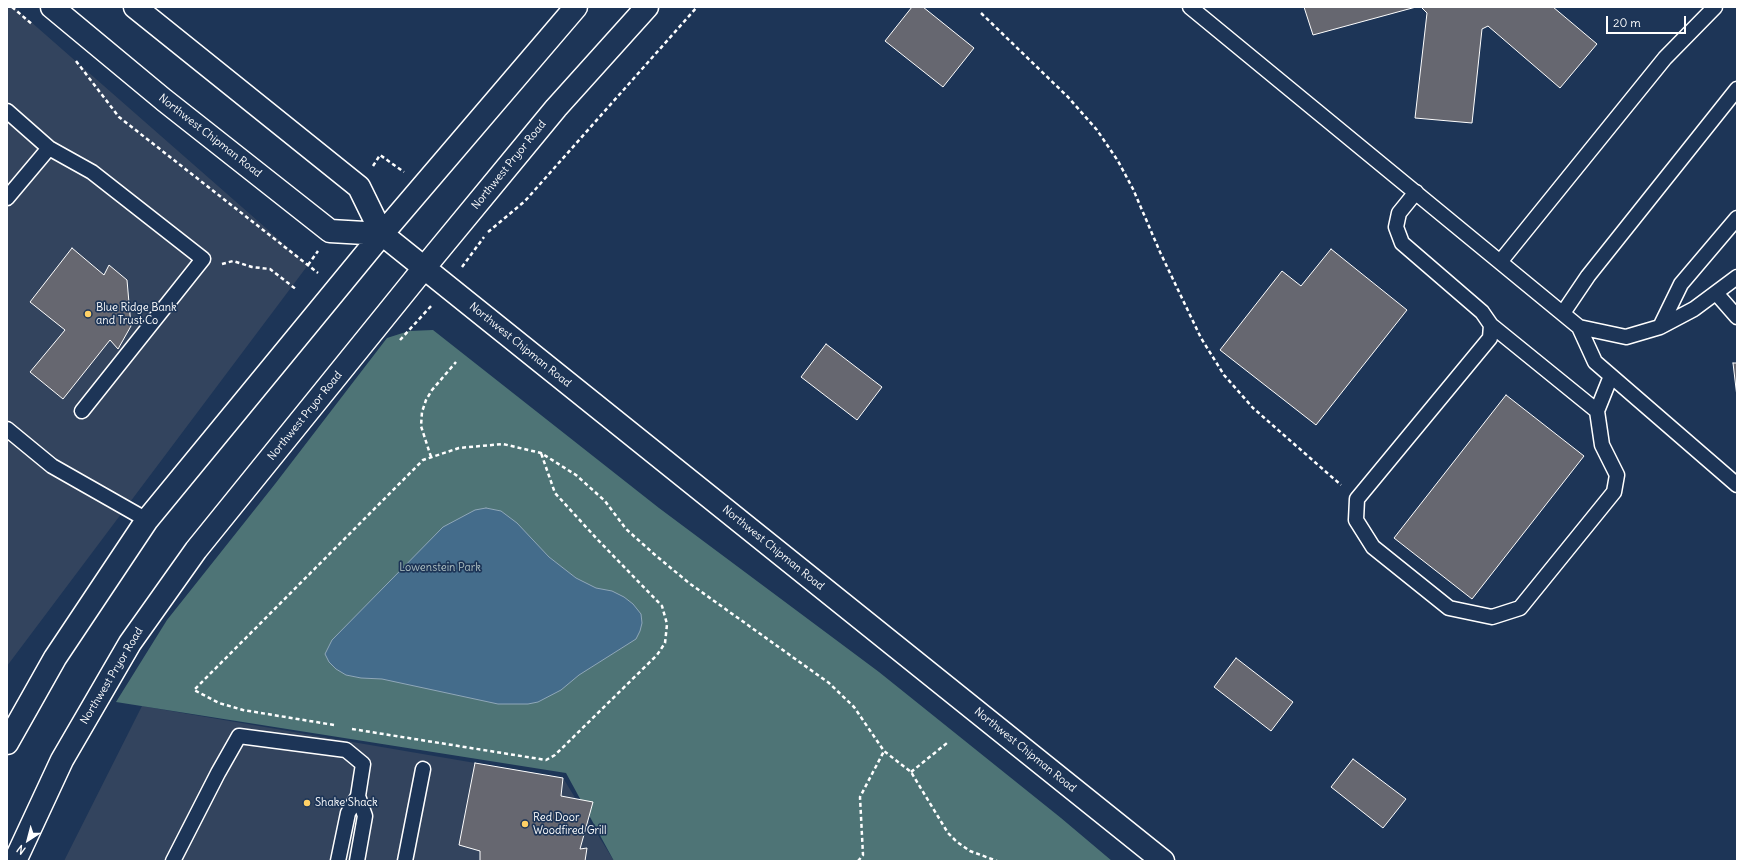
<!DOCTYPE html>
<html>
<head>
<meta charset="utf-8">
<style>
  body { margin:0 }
  #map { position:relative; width:1744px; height:868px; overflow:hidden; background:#1d3557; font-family:Delius,sans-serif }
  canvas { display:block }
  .frame { position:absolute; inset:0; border:8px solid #fff; pointer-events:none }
  .north { position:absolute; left:8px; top:820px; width:40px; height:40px; -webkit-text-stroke:3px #1d3557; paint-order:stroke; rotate:216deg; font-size:11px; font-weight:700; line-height:16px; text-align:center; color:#fff }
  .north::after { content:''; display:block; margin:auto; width:14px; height:18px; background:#fff; clip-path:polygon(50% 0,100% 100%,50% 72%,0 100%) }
  .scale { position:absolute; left:1606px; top:16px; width:80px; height:18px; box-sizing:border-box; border:2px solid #fff; border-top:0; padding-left:5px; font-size:12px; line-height:14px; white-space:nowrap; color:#fff; -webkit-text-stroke:3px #1d3557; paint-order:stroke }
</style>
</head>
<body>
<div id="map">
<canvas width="1744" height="868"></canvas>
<div class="frame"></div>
<div class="north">N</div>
<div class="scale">20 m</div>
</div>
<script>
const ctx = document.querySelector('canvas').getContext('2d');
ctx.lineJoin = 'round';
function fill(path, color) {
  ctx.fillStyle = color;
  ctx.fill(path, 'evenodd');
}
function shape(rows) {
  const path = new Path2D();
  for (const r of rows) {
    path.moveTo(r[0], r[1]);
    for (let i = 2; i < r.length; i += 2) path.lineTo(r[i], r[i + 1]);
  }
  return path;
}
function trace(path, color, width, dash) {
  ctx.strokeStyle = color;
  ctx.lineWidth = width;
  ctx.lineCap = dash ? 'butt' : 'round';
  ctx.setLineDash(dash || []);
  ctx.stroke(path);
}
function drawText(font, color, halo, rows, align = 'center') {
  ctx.font = font + ' Delius,sans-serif';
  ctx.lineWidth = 3.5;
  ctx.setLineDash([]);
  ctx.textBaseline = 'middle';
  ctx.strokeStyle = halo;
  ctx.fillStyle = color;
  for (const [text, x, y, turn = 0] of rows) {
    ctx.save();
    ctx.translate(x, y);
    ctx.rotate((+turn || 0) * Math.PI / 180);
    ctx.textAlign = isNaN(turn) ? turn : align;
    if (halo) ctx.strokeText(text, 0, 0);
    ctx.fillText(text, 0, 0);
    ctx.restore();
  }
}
fill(shape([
  [7,7,14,7,308,265,7,666],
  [142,706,563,778,614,861,64,861]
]), '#33445e');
fill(shape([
  [433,330,659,508,879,672,1061,818,1112,861,614,861,566,773,116,702,167,620,275,484,387,338,409,331]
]), '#4e7476');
const water = shape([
  [486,508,501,511,517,523,549,557,576,578,596,588,612,591,624,597,633,604,641,614,642,623,640,631,636,639,579,675,561,690,538,702,528,704,498,704,382,679,361,678,346,675,336,669,329,662,325,654,332,640,443,527,475,510,486,508]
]);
fill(water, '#446c8b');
trace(water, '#8fa7b9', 1);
const building = shape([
  [912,7,923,7,974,48,943,87,885,41,912,7],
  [1304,7,1416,7,1313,35,1304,7],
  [1421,7,1553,7,1597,44,1560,88,1488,26,1482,29,1472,123,1415,118,1427,13,1421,7],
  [72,248,104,275,109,265,127,280,131,326,118,349,110,340,63,399,30,372,65,330,30,302,72,248],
  [1331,249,1407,310,1316,425,1220,350,1282,271,1301,286,1331,249],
  [826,344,882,387,857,420,801,377,826,344],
  [1733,363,1737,363,1737,397,1733,363],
  [1506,395,1584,456,1472,599,1394,538,1506,395],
  [1236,658,1293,702,1271,731,1214,687,1236,658],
  [1353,759,1406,799,1383,828,1331,787,1353,759],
  [475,763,563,778,561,796,593,802,580,849,587,848,585,861,480,861,480,851,459,845,475,763]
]);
fill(building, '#666770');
trace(building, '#fff', 1);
const lane = shape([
  [1190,7,1579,327,1626,337,1660,327,1694,309,1737,277],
  [7,111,49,148,7,198],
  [49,148,92,172,203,259,82,411],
  [1416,192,1399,213,1396,227,1402,243,1482,312,1491,325,1490,338,1357,499,1356,520,1373,547,1449,608,1492,617,1520,608,1614,492,1617,475,1602,445,1597,411,1611,376],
  [1500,262,1665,58,1715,7],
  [1716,293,1737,317],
  [1563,313,1588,276,1737,89],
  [1491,325,1597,411],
  [1579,327,1595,362,1737,485],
  [1660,327,1681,284,1737,218],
  [7,429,52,466,147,520],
  [173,861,218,773,239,736,346,750,363,764,358,796,348,813,338,861],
  [357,861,365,816,358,796],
  [405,861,423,769]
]);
const secondary = shape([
  [52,7,164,100,330,231,382,234],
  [135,7,359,187,382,234,1163,861],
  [7,743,55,658,147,520,382,234,576,7],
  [15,861,62,760,130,643,196,550,424,268,556,108,647,7]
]);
trace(lane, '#fff', 17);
trace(secondary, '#fff', 25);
trace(shape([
  [12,7,33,25],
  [981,13,1068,97,1097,130,1118,161,1133,189,1160,252,1201,338,1224,375,1253,408,1341,485],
  [76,61,119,117,318,273],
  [373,166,380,155,404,172],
  [488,232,525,201,697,7],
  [222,264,233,261,252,267,270,269,297,290],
  [308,265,318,251],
  [462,267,484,237],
  [400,340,432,305],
  [431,457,421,426,422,412,426,400,432,390,456,362],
  [334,725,243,710,219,703,194,690,423,460,459,448,503,444,541,453,576,475,605,501,626,529,654,554,689,583,829,683,854,707,884,751,911,772,948,833,957,842,970,851,997,861],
  [352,729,546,760,555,755,657,655,665,643,666,634,667,624,662,606,597,539,555,493,541,453],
  [911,772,947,743],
  [858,861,863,855,860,797,884,751]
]), '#fff', 2.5, [4, 3]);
trace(lane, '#1d3557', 14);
trace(secondary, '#1d3557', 22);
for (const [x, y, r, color] of [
  [88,314,4,"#ffd166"],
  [307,803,4,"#ffd166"],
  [525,824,4,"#ffd166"]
]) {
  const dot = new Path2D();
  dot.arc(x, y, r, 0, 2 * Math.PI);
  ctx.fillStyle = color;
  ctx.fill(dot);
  trace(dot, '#1d3557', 1.5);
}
drawText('11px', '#fff', '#1d3557', [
  ["Northwest Chipman Road",210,136,38],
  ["Northwest Pryor Road",509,165,-51],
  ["Northwest Chipman Road",520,345,39],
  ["Northwest Pryor Road",305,416,-51],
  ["Northwest Chipman Road",773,548,39],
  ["Northwest Pryor Road",112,676,-59],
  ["Northwest Chipman Road",1025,750,39]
]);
drawText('11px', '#fff', '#1d3557', [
  ["Blue Ridge Bank",96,308],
  ["and Trust Co",96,321],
  ["Shake Shack",315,803],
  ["Red Door",533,818],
  ["Woodfired Grill",533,831]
], 'left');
drawText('11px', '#afc0c1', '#1d3557', [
  ["Lowenstein Park",440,568]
]);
</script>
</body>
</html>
